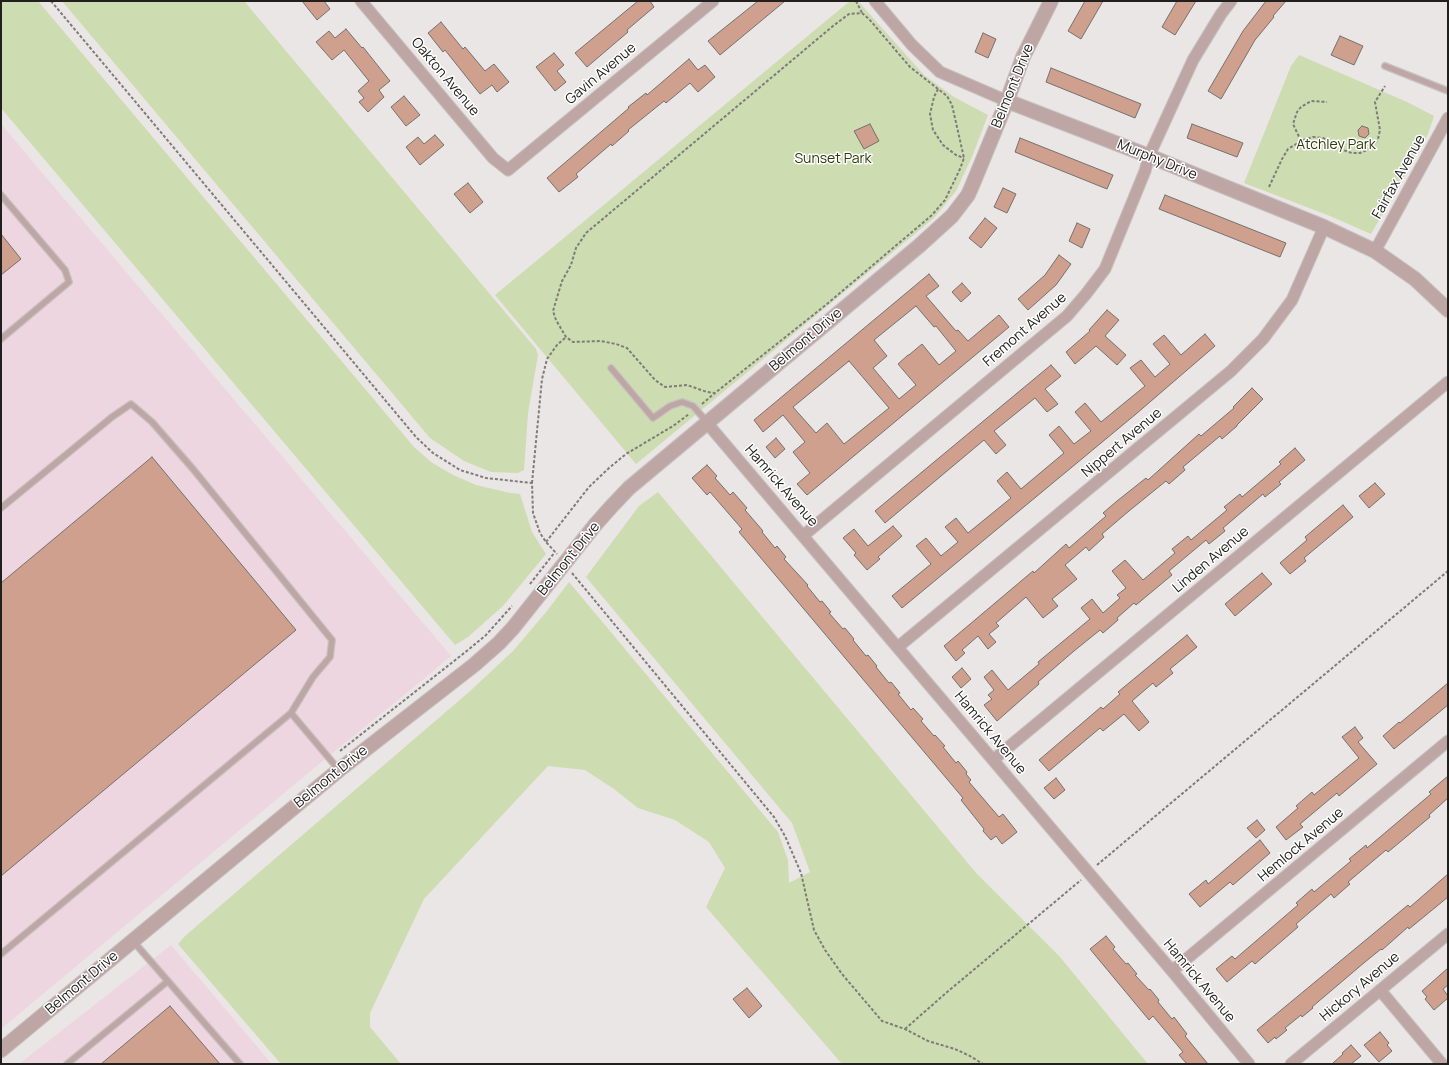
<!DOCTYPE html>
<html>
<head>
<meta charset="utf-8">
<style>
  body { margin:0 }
  #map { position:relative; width:1449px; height:1065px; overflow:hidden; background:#eae6e5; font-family:Manrope,sans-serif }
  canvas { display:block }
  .frame { position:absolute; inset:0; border:2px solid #21201f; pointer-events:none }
</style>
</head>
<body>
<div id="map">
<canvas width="1449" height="1065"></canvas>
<div class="frame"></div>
</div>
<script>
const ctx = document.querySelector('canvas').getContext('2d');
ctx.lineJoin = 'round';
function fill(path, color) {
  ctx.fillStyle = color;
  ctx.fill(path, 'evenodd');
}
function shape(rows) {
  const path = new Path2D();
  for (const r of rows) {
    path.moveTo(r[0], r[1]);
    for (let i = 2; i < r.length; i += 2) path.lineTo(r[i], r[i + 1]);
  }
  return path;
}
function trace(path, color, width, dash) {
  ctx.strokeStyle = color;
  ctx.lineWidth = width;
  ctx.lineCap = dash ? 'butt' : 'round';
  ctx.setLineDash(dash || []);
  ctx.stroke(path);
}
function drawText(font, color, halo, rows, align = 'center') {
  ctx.font = font + ' Manrope,sans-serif';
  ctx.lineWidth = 3;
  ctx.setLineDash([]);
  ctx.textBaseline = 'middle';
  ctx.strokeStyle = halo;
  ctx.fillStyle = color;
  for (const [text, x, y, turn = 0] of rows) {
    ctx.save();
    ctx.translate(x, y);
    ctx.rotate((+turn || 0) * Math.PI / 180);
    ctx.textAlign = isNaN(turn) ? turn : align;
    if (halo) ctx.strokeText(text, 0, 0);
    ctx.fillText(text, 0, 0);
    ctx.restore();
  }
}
fill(shape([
  [1,124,451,656,420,682,308,773,1,1029],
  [171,945,272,1064,19,1064]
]), '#eed6e0');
fill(shape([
  [1,1,38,1,414,447,431,462,453,475,476,485,510,493,520,494,532,532,546,554,503,606,468,637,455,645,1,108],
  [62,1,244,1,536,349,538,355,528,413,524,470,518,473,491,472,464,461,430,438],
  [850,1,858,1,924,75,954,97,988,115,972,157,956,191,934,218,636,464,495,295],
  [1299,55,1407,102,1434,116,1428,134,1371,234,1330,216,1244,183,1291,66],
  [658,492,977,874,1060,957,1148,1064,842,1064,706,907,725,868,709,842,675,820,638,808,614,789,585,770,548,766,424,899,370,1013,370,1027,401,1064,281,1064,178,944,185,936,469,692,513,651,547,611,569,582,778,832,788,860,789,883,810,872,792,823,586,577,639,506]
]), '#cddcb1');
const building = shape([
  [302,1,324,1,330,9,317,20,302,1],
  [638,1,650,1,654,7,627,30,628,32,587,67,575,53,638,1],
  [758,1,785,1,720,55,708,41,758,1],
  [1085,1,1103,1,1081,39,1068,31,1085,1],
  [1177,1,1196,1,1175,35,1162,27,1177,1],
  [1266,1,1286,1,1273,16,1274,17,1255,40,1221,99,1208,91,1243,31,1266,1],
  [441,22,463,49,465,47,485,71,494,64,509,82,497,92,492,85,480,94,445,50,443,52,428,33,441,22],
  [346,29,362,48,363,47,390,81,379,90,384,97,368,112,359,102,364,98,358,91,369,81,344,50,332,60,316,42,329,31,335,38,346,29],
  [983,33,996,39,988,58,975,52,983,33],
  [1340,36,1363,46,1354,65,1331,55,1340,36],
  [554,53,564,65,557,71,566,82,555,91,536,67,554,53],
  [689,59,698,70,705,65,715,77,698,92,690,83,666,103,664,101,628,130,629,131,612,146,611,144,576,174,578,177,559,192,547,178,629,108,628,107,646,93,647,95,689,59],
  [1051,68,1141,104,1135,118,1046,82,1051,68],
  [404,96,420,115,406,126,391,107,404,96],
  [870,124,879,141,864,149,854,131,870,124],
  [1192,124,1243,143,1237,157,1187,138,1192,124],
  [1362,126,1368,128,1369,134,1365,138,1359,136,1358,130,1362,126],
  [435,135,444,145,420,165,406,147,418,137,424,144,435,135],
  [1020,138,1113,175,1107,189,1015,152,1020,138],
  [468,183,483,202,470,213,454,194,468,183],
  [1003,188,1016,194,1007,213,994,207,1003,188],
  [1165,195,1286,243,1280,257,1159,209,1165,195],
  [985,218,997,228,981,248,969,238,985,218],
  [1077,223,1090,229,1082,248,1069,241,1077,223],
  [1,234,21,259,1,275,1,234],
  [1059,255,1071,264,1056,285,1028,310,1018,299,1045,275,1059,255],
  [929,274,939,286,926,296,956,331,958,330,968,341,999,315,1009,327,807,495,797,484,810,473,793,452,805,442,783,415,763,432,754,420,929,274],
  [916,306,934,327,936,326,956,351,939,365,922,344,909,355,908,355,898,364,916,385,899,399,873,368,887,356,874,340,916,306],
  [849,361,889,408,844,444,827,423,816,433,793,407,849,361],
  [962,283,971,293,961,302,952,292,962,283],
  [1107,310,1119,320,1105,336,1126,355,1117,365,1096,346,1075,364,1066,352,1090,331,1089,330,1107,310],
  [1205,334,1215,346,1136,414,902,608,892,596,931,564,916,546,926,538,941,556,958,542,945,527,956,518,968,533,1011,498,997,481,1007,472,1021,489,1064,453,1049,435,1059,426,1074,444,1091,431,1075,412,1085,403,1101,422,1145,386,1130,368,1141,360,1155,377,1170,364,1153,344,1164,335,1181,355,1205,334],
  [1051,365,1061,376,1045,389,1058,404,1047,412,1035,398,994,431,1006,445,996,454,984,440,885,523,875,511,1051,365],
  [1252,388,1263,399,1237,425,1237,426,1222,439,1220,436,1183,467,1185,470,1169,484,1166,481,1129,511,1102,534,1104,537,1089,551,1086,547,1065,565,1077,579,1052,599,1058,606,1043,618,1026,597,996,623,999,626,989,634,996,642,988,649,978,636,962,650,965,653,956,661,944,646,1033,571,1034,573,1066,544,1069,548,1106,516,1103,513,1117,501,1146,478,1148,480,1199,434,1201,436,1234,408,1233,407,1252,388],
  [776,438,785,449,775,458,766,447,776,438],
  [1295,448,1305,460,1279,482,1281,484,1265,497,1263,494,1223,528,1225,531,1209,544,1206,540,1169,571,1172,575,1136,605,1134,603,1117,618,1118,620,1103,633,1100,630,1074,651,1038,682,1039,684,997,721,984,705,992,699,988,695,994,690,984,677,992,670,1008,690,1039,664,1038,662,1090,619,1081,608,1092,599,1103,613,1120,598,1117,595,1126,588,1112,571,1125,560,1143,580,1175,553,1172,549,1188,536,1191,540,1227,510,1224,507,1240,494,1242,497,1281,464,1279,462,1295,448],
  [152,457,296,630,1,876,1,583,152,457],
  [707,465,717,476,715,478,730,495,733,492,747,508,745,510,763,531,762,532,775,548,777,546,786,557,784,559,808,585,807,586,820,602,822,601,831,612,829,613,843,629,845,628,854,639,853,640,866,656,868,655,877,666,876,667,889,683,891,682,900,693,898,694,911,710,913,708,923,719,921,721,934,736,935,735,945,746,943,747,956,763,958,761,967,772,966,774,971,780,969,782,999,817,1003,814,1017,832,1002,844,996,836,991,840,983,831,984,829,961,800,963,798,739,532,742,529,710,492,707,495,692,478,707,465],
  [1375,483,1385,494,1369,508,1359,496,1375,483],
  [1343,505,1353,517,1304,558,1306,561,1290,574,1280,563,1307,540,1305,537,1343,505],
  [893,526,902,536,878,557,880,559,867,570,854,555,856,553,843,538,854,529,868,546,893,526],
  [1262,573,1272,584,1235,616,1225,604,1262,573],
  [1187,635,1197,647,1170,669,1173,673,1156,687,1153,683,1132,701,1149,722,1139,731,1124,714,1103,731,1100,728,1049,771,1039,760,1101,707,1103,709,1120,694,1118,692,1187,635],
  [962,668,971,679,961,688,952,677,962,668],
  [1448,683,1448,705,1394,749,1383,736,1399,722,1400,723,1448,683],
  [1355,727,1363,738,1358,742,1377,764,1339,796,1337,793,1300,824,1303,827,1286,840,1276,827,1298,808,1296,806,1312,792,1314,795,1359,758,1342,737,1355,727],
  [1448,776,1448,798,1429,815,1430,817,1388,852,1386,850,1348,882,1350,884,1334,898,1331,894,1296,924,1298,927,1255,964,1252,961,1227,982,1216,969,1232,956,1235,959,1298,905,1296,903,1312,889,1314,892,1351,861,1349,859,1366,845,1367,848,1431,794,1429,792,1448,776],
  [1056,778,1065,790,1054,799,1044,788,1056,778],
  [1257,820,1265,830,1256,838,1247,828,1257,820],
  [1260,840,1270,853,1233,885,1230,882,1200,907,1189,894,1206,880,1208,884,1260,840],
  [1448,874,1448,897,1409,929,1408,927,1382,950,1381,949,1365,962,1312,1007,1313,1008,1302,1017,1301,1015,1285,1028,1287,1030,1276,1039,1275,1037,1268,1043,1257,1030,1408,905,1410,907,1448,874],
  [1106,936,1115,947,1113,949,1126,964,1128,963,1137,974,1135,975,1149,990,1150,989,1159,1000,1158,1002,1172,1019,1174,1017,1187,1034,1185,1036,1208,1064,1187,1064,1179,1055,1183,1052,1153,1016,1149,1020,1090,949,1106,936],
  [1448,968,1448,985,1443,989,1448,996,1448,998,1434,1010,1425,999,1427,997,1422,991,1448,968],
  [747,988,762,1006,749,1018,733,999,747,988],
  [170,1006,220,1064,101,1064,170,1006],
  [1380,1032,1389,1043,1387,1045,1392,1051,1379,1062,1364,1045,1380,1032],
  [1351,1045,1361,1056,1351,1064,1332,1064,1343,1054,1342,1053,1351,1045]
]);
fill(building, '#cea08d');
trace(building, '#74716f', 1);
const service = shape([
  [1385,66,1448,91],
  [1,195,65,270,69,282,1,339],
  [611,368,653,418,670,406,682,402,693,406,707,422],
  [1,508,112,417,131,404,152,422,193,469,332,640,330,657,313,677,291,713],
  [133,941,240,1064],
  [1,954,291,713,339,770],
  [67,1064,168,981]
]);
const minor = shape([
  [361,1,493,158,508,170,713,1],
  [875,1,912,45,940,72,1007,101],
  [1375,251,1448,118],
  [707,423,1172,971,1249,1064],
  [804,535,1049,331,1067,316,1086,294,1105,269,1145,171,1149,156,1193,60,1221,14,1231,1],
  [898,647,1231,371,1263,339,1292,300,1324,227],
  [993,760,1448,382],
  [1172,971,1448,741],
  [1380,990,1442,1064],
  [1291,1064,1448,934]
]);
const tertiary = shape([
  [1007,101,1149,156,1324,227,1375,251,1415,279,1448,310],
  [1,1050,339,770,474,665,499,643,513,628,595,525,611,507,629,488,919,246,952,216,968,195,972,186,1007,101,1023,57,1051,1]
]);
trace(service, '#c6c2c1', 8);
trace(minor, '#c6c2c1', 13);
trace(tertiary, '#c6c2c1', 16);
trace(shape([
  [51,1,416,437,433,453,460,470,486,478,532,483,533,513,540,533,546,542,557,554],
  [856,1,862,13],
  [862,13,869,19,910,67,947,96,952,105,964,158,960,169,945,200,932,215,827,304,715,393,707,392,687,385,665,387,655,380,627,348,616,344,601,341,573,342,566,337,556,320,553,311,562,281,571,265,576,248,586,233,833,26,849,14,862,13],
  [938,89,934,97,930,114,933,130,943,145,956,155,964,158],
  [1301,141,1293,124,1297,112,1301,107,1311,101,1327,102],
  [1269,187,1282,159,1288,149,1303,140,1313,137,1323,138,1333,143,1343,150,1352,153,1360,153,1371,148,1378,139,1380,130,1375,102,1385,86],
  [702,404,715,393],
  [532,483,542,379,547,359,557,345,566,337],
  [546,542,589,487,609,468,626,454,673,426,689,414],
  [572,573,774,817,785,836,801,873,814,930,825,950,842,974,882,1021,905,1029,928,1041,955,1049,970,1056,983,1064],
  [530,584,555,552],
  [340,751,468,650,486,635,512,606],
  [1097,865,1448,571],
  [905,1029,946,993,1081,880]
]), '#7e7b7a', 2, [3, 2]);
trace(service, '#bea6a5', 5.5);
trace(minor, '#bea6a5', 11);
trace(tertiary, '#bea6a5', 14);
drawText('14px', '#21201f', '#fff', [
  ["Gavin Avenue",601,74,-40],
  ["Oakton Avenue",445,77,50],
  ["Belmont Drive",1013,86,-68],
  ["Murphy Drive",1157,160,22],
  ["Fairfax Avenue",1399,177,-61],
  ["Fremont Avenue",1025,330,-41],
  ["Belmont Drive",806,340,-40],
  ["Nippert Avenue",1122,443,-40],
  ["Hamrick Avenue",781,486,49],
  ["Belmont Drive",569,559,-51],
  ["Linden Avenue",1211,560,-40],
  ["Hamrick Avenue",990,733,50],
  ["Belmont Drive",331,777,-39],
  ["Hemlock Avenue",1301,845,-40],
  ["Hamrick Avenue",1199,981,50],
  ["Belmont Drive",82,983,-40],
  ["Hickory Avenue",1360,987,-40]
]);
drawText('14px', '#2e3b0a', '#fff', [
  ["Atchley Park",1336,145],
  ["Sunset Park",833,159]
]);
</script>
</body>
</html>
